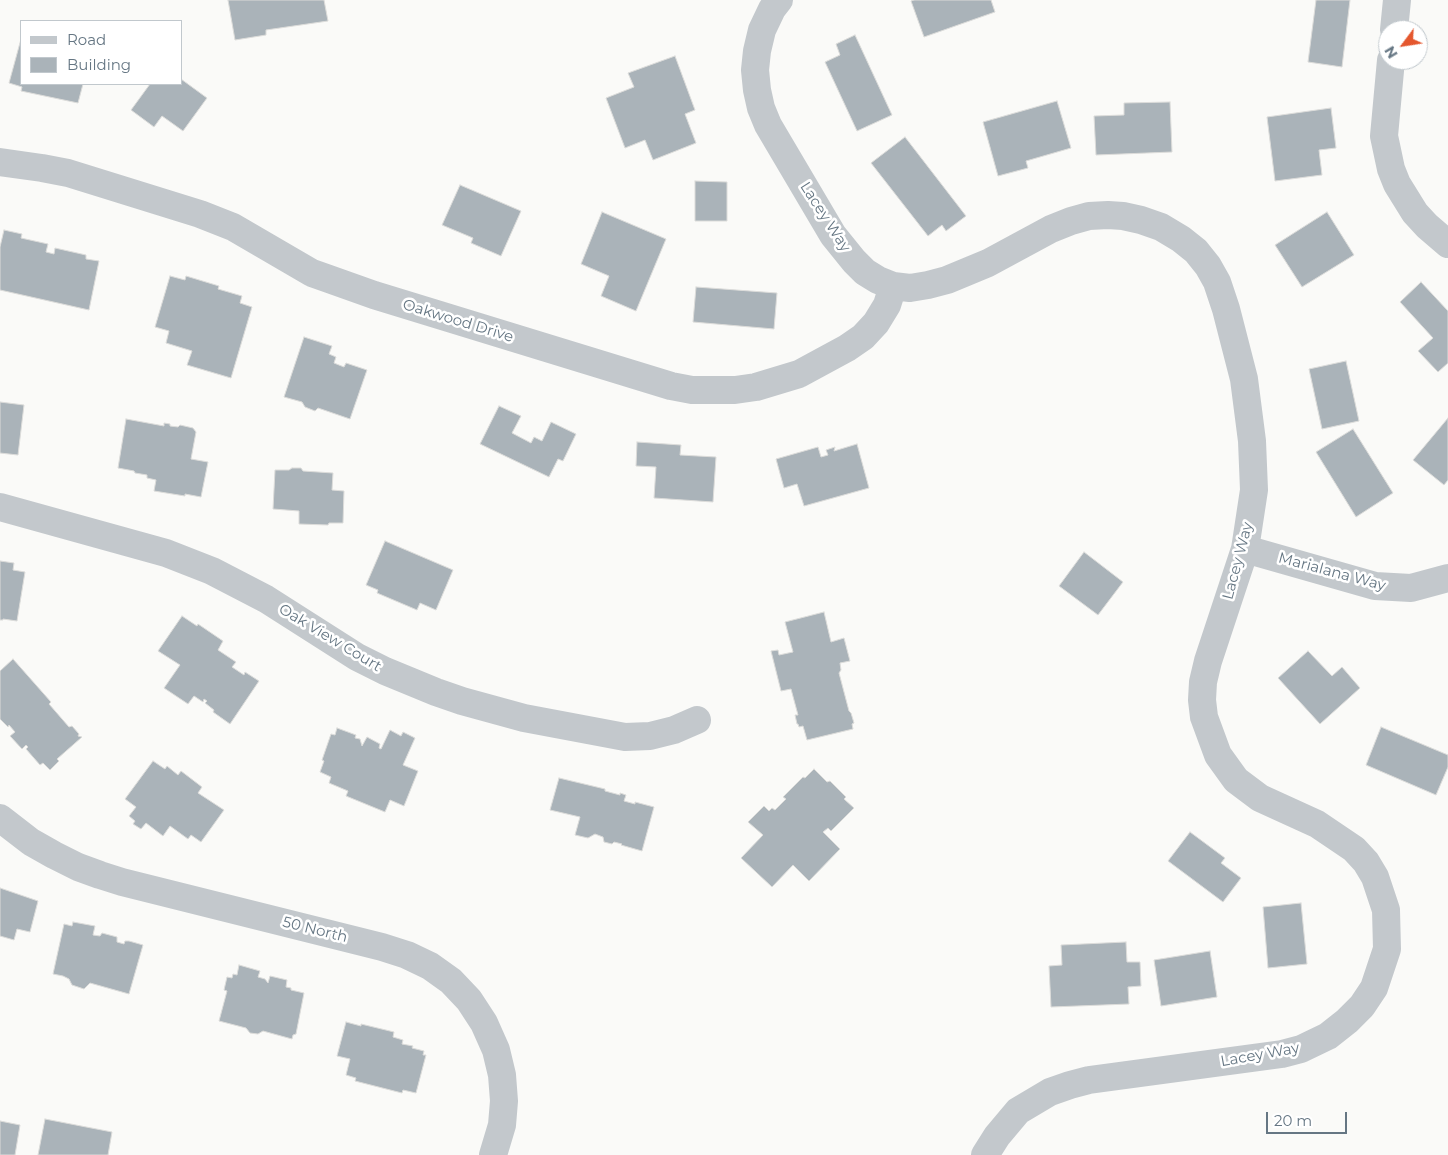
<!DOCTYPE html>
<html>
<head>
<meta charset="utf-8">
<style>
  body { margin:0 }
  #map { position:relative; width:1448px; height:1155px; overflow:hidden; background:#fafaf8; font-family:Montserrat,sans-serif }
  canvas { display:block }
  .legend { position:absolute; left:20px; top:20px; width:162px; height:65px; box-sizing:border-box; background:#fff; border:1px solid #c1c8cd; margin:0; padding:6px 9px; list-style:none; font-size:15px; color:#657683 }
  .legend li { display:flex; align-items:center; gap:10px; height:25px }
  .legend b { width:25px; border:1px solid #c1c8cd }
  .north { position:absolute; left:1378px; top:20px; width:50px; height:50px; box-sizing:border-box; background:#fff; border:1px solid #c1c8cd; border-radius:50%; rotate:239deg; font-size:14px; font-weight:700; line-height:20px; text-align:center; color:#657683 }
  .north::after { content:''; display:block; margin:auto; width:18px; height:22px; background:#e4572e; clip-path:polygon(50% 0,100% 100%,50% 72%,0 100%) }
  .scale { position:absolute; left:1266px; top:1112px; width:81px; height:22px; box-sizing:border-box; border:2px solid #657683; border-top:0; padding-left:6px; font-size:15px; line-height:18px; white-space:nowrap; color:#657683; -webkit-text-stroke:4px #fff; paint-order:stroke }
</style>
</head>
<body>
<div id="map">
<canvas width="1448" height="1155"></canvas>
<ul class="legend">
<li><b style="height:6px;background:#c3c8cc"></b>Road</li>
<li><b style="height:14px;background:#aab3b9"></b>Building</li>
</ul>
<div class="north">N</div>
<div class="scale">20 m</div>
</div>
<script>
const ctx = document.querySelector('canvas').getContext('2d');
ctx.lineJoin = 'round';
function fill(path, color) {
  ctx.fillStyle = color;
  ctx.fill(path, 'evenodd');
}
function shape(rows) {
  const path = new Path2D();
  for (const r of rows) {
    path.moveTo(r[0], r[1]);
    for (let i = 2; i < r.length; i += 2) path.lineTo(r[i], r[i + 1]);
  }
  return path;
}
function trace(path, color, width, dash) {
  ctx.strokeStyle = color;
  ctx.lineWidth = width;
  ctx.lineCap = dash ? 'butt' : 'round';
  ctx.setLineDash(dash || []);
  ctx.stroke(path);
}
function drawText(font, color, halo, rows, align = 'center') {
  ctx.font = font + ' Montserrat,sans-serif';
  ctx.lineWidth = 5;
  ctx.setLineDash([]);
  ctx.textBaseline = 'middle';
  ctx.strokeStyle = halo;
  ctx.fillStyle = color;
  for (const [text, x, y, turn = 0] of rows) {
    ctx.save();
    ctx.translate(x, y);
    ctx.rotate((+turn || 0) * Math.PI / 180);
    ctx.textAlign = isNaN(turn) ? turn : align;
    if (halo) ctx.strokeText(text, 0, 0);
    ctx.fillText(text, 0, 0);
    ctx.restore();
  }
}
const building = shape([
  [228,0,324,0,328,21,266,30,266,35,235,40,228,0],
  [914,0,991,0,995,12,924,37,911,1,914,0],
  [1316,0,1350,0,1342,67,1308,62,1316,0],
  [855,35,892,115,857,131,825,62,840,55,836,44,855,35],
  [21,39,21,84,83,84,78,103,21,91,22,87,9,83,21,39],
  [675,56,695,110,685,114,696,143,653,160,645,140,625,148,606,98,634,87,628,73,675,56],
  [181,79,207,98,183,131,162,116,154,127,131,110,150,84,181,84,181,79],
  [1057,101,1071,148,1026,161,1028,168,998,176,983,122,1057,101],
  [1170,102,1172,152,1096,155,1094,116,1124,115,1124,103,1170,102],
  [1331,108,1336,148,1319,150,1322,175,1275,181,1267,117,1331,108],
  [905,137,966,216,946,231,942,225,928,236,871,163,905,137],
  [695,181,727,182,727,221,695,221,695,181],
  [460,185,521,211,501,256,471,243,473,238,442,225,460,185],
  [602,212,666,239,636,311,601,296,609,276,581,264,602,212],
  [1327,212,1354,255,1302,287,1275,245,1327,212],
  [4,230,22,234,21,238,48,244,46,252,54,254,55,248,86,255,86,259,99,261,89,310,0,290,0,247,4,230],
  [170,276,185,280,186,276,219,286,218,289,242,296,240,303,252,307,231,378,187,365,192,351,166,343,169,331,155,327,170,276],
  [1421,282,1448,311,1448,363,1438,372,1418,351,1433,338,1400,302,1421,282],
  [696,287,777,293,774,329,693,322,696,287],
  [304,337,332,346,329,354,336,357,334,363,344,367,346,363,367,370,350,419,318,408,315,411,305,407,302,402,284,397,304,337],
  [1346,361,1359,421,1322,429,1309,369,1346,361],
  [0,402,24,405,18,455,0,453,0,402],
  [499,406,521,416,512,433,531,443,534,437,542,441,551,422,576,434,563,461,558,459,549,477,480,444,499,406],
  [1448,418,1448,480,1444,485,1413,460,1448,418],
  [126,419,164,426,164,423,170,424,170,426,178,427,180,425,193,428,196,432,191,459,208,462,201,497,185,494,185,496,154,491,156,480,147,478,147,475,135,473,134,471,118,468,126,419],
  [1353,429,1393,493,1356,517,1316,452,1353,429],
  [637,442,681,445,680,455,716,457,713,502,654,498,656,467,636,466,637,442],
  [857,444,869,488,804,506,797,484,784,488,776,459,818,447,821,457,828,455,826,450,835,447,834,451,857,444],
  [292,468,301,468,303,471,333,473,332,490,344,491,343,523,329,523,328,525,299,524,299,511,273,509,275,470,289,470,292,468],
  [385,541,453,570,436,610,420,603,417,610,377,593,378,590,366,585,385,541],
  [1084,552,1123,582,1098,615,1059,586,1084,552],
  [0,561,14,563,13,570,25,572,17,621,3,619,3,620,0,620,0,561],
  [824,612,831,642,844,638,850,661,840,663,841,670,839,673,849,711,851,713,854,723,852,724,853,729,807,740,803,726,799,727,798,724,797,724,795,715,798,715,791,689,781,691,771,651,778,650,779,655,793,652,785,622,824,612],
  [182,616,197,626,198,624,223,641,218,650,236,662,232,667,244,675,245,672,259,681,230,724,213,712,214,710,205,703,207,701,204,699,203,702,194,696,188,704,164,688,180,665,158,651,182,616],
  [1308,651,1332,676,1342,667,1360,688,1320,724,1278,678,1308,651],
  [13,659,51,702,49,704,69,727,72,726,79,734,78,736,82,737,57,759,59,761,50,770,43,763,40,765,26,749,28,747,26,745,22,749,10,736,15,732,9,725,8,727,0,719,0,671,13,659],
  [1381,727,1448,755,1448,767,1436,795,1366,765,1381,727],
  [337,728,356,735,355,738,360,739,362,746,367,737,380,744,379,748,381,749,390,730,401,736,403,732,415,738,403,765,418,771,404,806,390,800,385,812,346,796,348,791,329,783,331,777,320,772,324,761,322,760,331,734,335,735,337,728],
  [153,761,165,769,167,766,178,775,181,771,202,787,198,793,224,810,201,842,191,835,188,839,170,826,163,836,146,823,141,829,133,824,135,821,129,816,136,807,125,799,153,761],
  [814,769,827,782,830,781,846,797,844,799,854,808,831,831,828,828,823,832,840,849,809,881,793,865,772,887,741,858,763,835,748,822,764,806,769,811,772,808,775,810,786,799,783,797,803,777,805,778,814,769],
  [559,778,605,789,605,791,620,795,620,793,626,795,624,801,635,804,635,802,654,807,642,851,621,845,622,844,614,842,612,844,604,842,603,837,595,834,588,838,575,835,580,817,550,810,559,778],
  [1190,832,1225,858,1221,863,1241,878,1223,902,1168,861,1190,832],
  [0,888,38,901,30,932,17,929,14,940,0,936,0,888],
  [1301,903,1307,964,1268,968,1263,907,1301,903],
  [73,922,95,926,93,935,100,936,102,933,117,937,117,942,124,944,125,941,129,941,143,945,129,994,90,983,84,989,72,985,69,979,63,976,53,974,64,924,72,926,73,922],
  [1126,942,1127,962,1140,962,1141,986,1128,987,1129,1004,1051,1007,1049,966,1062,965,1061,945,1126,942],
  [1210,951,1217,997,1161,1006,1154,960,1210,951],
  [239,965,260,971,258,977,265,979,268,983,270,976,287,980,286,987,291,988,291,990,304,993,296,1034,293,1035,292,1039,263,1031,258,1034,250,1033,246,1028,219,1021,227,991,224,990,227,977,232,978,233,974,237,975,239,965],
  [346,1022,361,1026,361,1024,394,1032,393,1037,403,1040,402,1044,413,1046,412,1048,424,1051,423,1055,426,1055,416,1093,403,1090,402,1093,355,1081,356,1078,346,1075,350,1059,337,1056,346,1022],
  [45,1119,112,1132,108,1155,38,1155,45,1119],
  [0,1121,20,1125,15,1155,0,1155,0,1121]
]);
fill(building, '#aab3b9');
trace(building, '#dcdcda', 1);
trace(shape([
  [779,0,772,9,762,30,757,51,755,70,757,90,761,108,768,125,833,235,854,261,865,272,878,280,893,286,910,288,928,285,947,280,988,263,1051,229,1071,221,1089,216,1108,215,1123,216,1141,220,1161,227,1181,239,1196,251,1208,266,1217,282,1226,309,1244,379,1252,441,1254,490,1245,549,1208,661,1203,682,1202,700,1204,717,1218,755,1236,780,1260,798,1317,824,1354,849,1366,862,1375,877,1386,910,1387,949,1374,988,1362,1006,1347,1021,1328,1036,1301,1049,1282,1054,1089,1080,1070,1085,1050,1092,1018,1111,997,1136,985,1155],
  [1394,30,1397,0],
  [1391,60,1384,136,1391,169,1397,184,1415,213,1427,226,1448,244],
  [0,162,42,168,68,173,200,214,233,227,312,273,329,279,374,295,671,386,692,390,735,390,756,387,799,374,847,348,863,337,876,323,887,305,893,286],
  [0,507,166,553,212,571,266,599,357,657,385,671,436,692,462,701,524,718,625,737,650,736,674,730,697,720],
  [1245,549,1375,586,1411,588,1448,578],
  [0,818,31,842,54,855,78,867,100,875,122,882,382,947,407,955,430,966,451,981,469,1000,484,1023,496,1050,502,1075,504,1101,502,1125,493,1155]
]), '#c3c8cc', 28);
drawText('15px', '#657683', '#fff', [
  ["Lacey Way",825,217,57],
  ["Oakwood Drive",458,321,17],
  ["Lacey Way",1238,561,-75],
  ["Marialana Way",1332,572,15],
  ["Oak View Court",330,638,31],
  ["50 North",315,930,14],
  ["Lacey Way",1260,1055,-10]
]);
</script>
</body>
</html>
